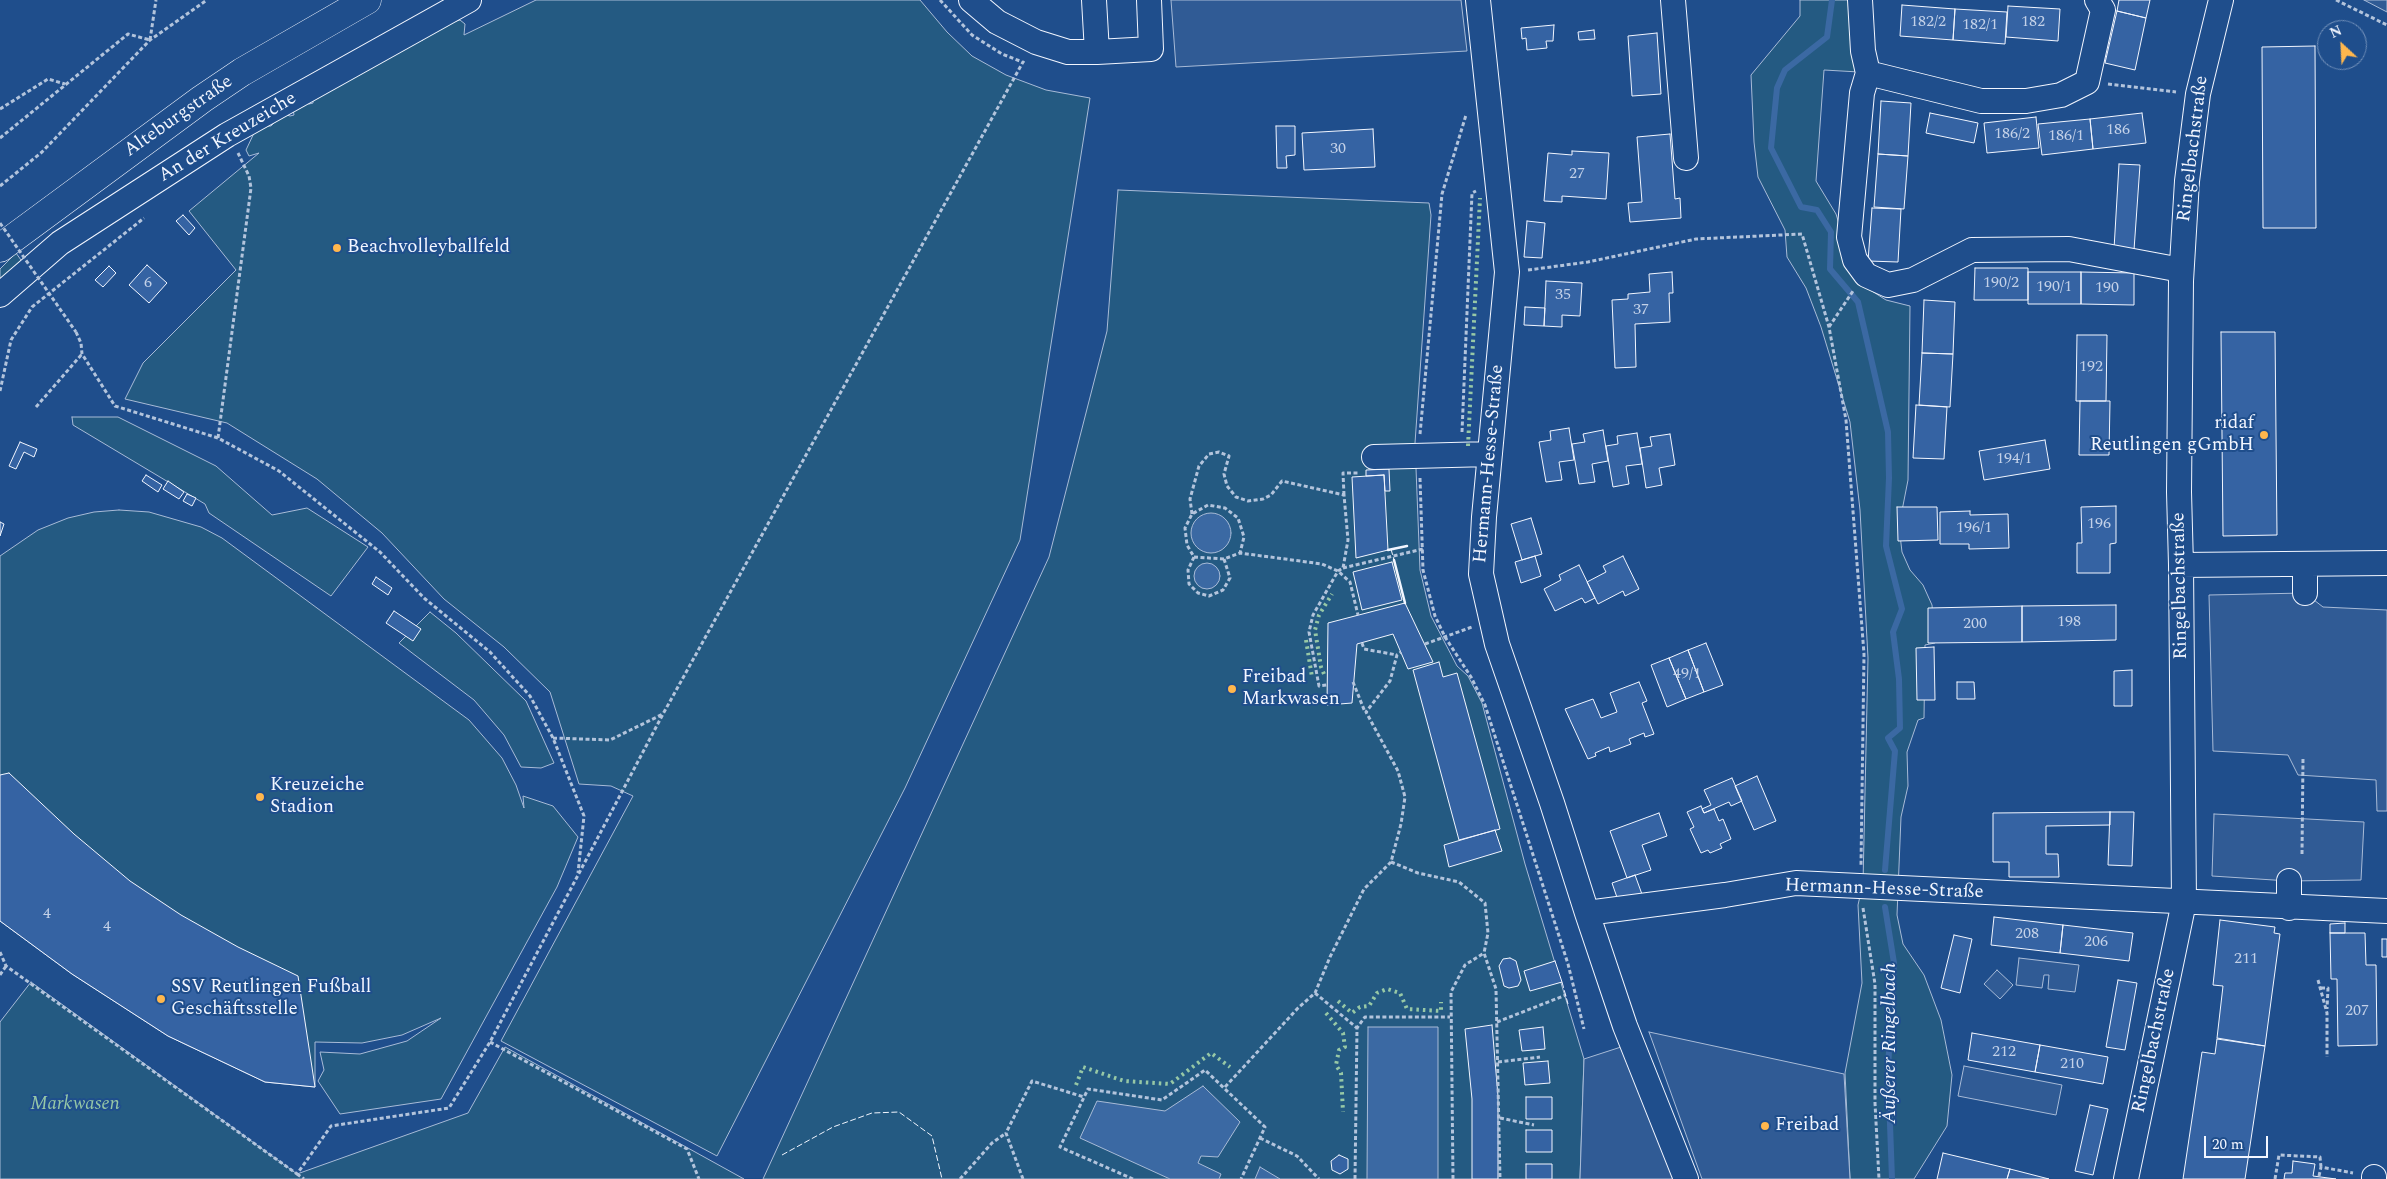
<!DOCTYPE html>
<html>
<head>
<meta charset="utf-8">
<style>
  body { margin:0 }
  #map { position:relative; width:2387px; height:1179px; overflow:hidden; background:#1f4e8c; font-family:Spectral,serif }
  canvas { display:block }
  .north { position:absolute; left:2317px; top:20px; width:50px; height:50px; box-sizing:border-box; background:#1f4e8c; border:1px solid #7391ba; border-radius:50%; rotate:335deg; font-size:14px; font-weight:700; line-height:20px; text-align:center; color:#f2f6ff }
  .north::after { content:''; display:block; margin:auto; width:18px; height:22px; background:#ffb74d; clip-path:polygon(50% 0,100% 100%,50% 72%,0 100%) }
  .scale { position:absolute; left:2204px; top:1136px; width:64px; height:22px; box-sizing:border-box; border:2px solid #f2f6ff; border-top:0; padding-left:6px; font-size:15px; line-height:18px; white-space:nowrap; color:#f2f6ff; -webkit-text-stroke:4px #1f4e8c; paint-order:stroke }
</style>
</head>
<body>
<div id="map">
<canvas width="2387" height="1179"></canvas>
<div class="north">N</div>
<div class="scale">20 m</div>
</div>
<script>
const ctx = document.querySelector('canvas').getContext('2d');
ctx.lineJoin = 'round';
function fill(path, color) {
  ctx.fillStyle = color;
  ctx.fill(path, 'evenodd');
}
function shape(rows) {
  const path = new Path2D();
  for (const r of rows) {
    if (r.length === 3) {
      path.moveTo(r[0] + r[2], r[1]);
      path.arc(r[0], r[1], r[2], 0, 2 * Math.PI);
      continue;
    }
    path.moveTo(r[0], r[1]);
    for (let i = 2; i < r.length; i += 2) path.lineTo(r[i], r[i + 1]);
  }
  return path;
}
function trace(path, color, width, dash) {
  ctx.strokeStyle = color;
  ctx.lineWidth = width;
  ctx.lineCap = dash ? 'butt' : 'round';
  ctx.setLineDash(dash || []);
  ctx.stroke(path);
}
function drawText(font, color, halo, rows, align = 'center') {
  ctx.font = font + ' Spectral,serif';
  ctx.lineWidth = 4;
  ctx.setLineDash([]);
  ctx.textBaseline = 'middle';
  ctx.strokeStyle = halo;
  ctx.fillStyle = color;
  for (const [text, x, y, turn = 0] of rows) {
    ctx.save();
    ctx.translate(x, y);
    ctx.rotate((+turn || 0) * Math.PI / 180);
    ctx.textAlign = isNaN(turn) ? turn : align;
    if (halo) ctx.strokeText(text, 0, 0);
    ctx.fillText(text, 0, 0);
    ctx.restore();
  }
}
const green = shape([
  [536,0,920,0,947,32,972,56,1006,75,1046,90,1090,98,1020,540,905,788,717,1156,501,1041,633,796,611,786,579,784,550,692,504,647,444,599,382,533,317,479,227,423,125,399,143,363,236,270,189,211,259,153,249,156,246,150,254,133,265,126,271,126,274,123,274,119,281,113,290,116,294,115,293,109,304,102,309,104,313,103,313,98,342,85,354,74,360,75,366,69,368,70,411,43,423,40,429,34,452,22,460,20,465,24,464,35,536,0],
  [1800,0,1857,0,1859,72,1824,70,1816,181,1836,214,1850,260,1864,286,1886,300,1910,306,1908,480,1899,526,1902,552,1910,570,1923,585,1932,605,1935,643,1925,645,1924,718,1918,720,1907,752,1908,786,1901,817,1897,915,1903,944,1924,975,1941,1020,1952,1075,1947,1126,1914,1179,1850,1179,1845,1073,1862,983,1858,905,1863,883,1868,658,1860,510,1850,422,1821,327,1806,288,1787,257,1785,230,1758,177,1754,142,1751,75,1800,16,1800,0],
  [1118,190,1429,203,1431,215,1415,443,1420,570,1431,616,1457,666,1468,676,1482,703,1525,864,1584,1059,1580,1179,763,1179,1049,557,1107,331,1118,190],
  [16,253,26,267,0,291,0,269,16,253],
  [72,417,118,417,216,466,272,515,307,508,368,547,331,596,209,513,205,504,73,425,72,417],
  [119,510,149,512,201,527,222,538,469,720,502,758,516,785,524,808,523,796,553,806,578,837,557,887,441,1099,340,1114,318,1081,324,1070,320,1052,360,1054,407,1041,441,1018,402,1035,362,1043,315,1042,315,1087,265,1082,168,1036,72,974,0,921,0,556,38,530,68,518,94,512,119,510],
  [430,612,456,633,526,701,554,763,541,768,521,767,504,735,474,700,399,643,430,612],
  [31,982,297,1174,468,1113,505,1047,744,1179,0,1179,0,1022,31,982]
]);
fill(green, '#245a82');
trace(green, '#a8bbd7', 1);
const parking = shape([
  [1171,0,1461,0,1467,51,1176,67,1171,0],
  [2364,0,2387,0,2387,12,2364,0],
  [2305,593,2323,607,2387,610,2387,811,2377,811,2376,780,2298,775,2288,755,2213,751,2209,595,2305,593],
  [2214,814,2364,822,2361,880,2289,881,2212,876,2214,814],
  [2019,958,2079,965,2075,992,2048,989,2049,975,2044,975,2042,988,2016,985,2019,958],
  [1997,970,2013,985,2000,999,1984,984,1997,970],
  [1649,1032,1844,1074,1850,1179,1702,1179,1649,1032],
  [1621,1047,1677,1179,1580,1179,1584,1059,1621,1047],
  [1964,1066,2062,1085,2056,1115,1958,1096,1964,1066]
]);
fill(parking, '#305b95');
trace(parking, '#a8bbd7', 1);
const water = shape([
  [1211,533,20],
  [1207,576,13],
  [1368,1027,1438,1027,1438,1179,1367,1179,1368,1027],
  [1203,1086,1240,1122,1218,1157,1201,1156,1198,1163,1221,1174,1219,1179,1170,1179,1080,1138,1097,1101,1165,1111,1203,1086],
  [1260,1167,1280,1179,1255,1179,1260,1167]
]);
fill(water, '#3b69a3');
trace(water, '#a8bbd7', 1);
trace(shape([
  [1832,0,1827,37,1785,70,1777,88,1771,148,1801,207,1817,210,1831,232,1830,269,1858,302,1888,432,1889,478,1886,546,1902,609,1893,632,1899,679,1900,728,1888,738,1895,751,1885,870],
  [1885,907,1894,963,1888,1069,1892,1179]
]), '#3b69a3', 6);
const building = shape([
  [2119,0,2150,0,2146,18,2117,11,2119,0],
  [1902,5,1955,9,1953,40,1900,36,1902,5],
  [2008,6,2060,9,2058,41,2006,37,2008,6],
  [1955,9,2007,12,2005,44,1953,40,1955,9],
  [2117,11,2146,18,2135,70,2105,63,2117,11],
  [1554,25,1553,41,1546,41,1547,48,1527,50,1526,38,1522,39,1521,28,1554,25],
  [1594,30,1595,39,1579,40,1578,32,1594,30],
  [1657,33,1661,94,1632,96,1628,36,1657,33],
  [2315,46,2316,228,2263,228,2262,47,2315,46],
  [1881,101,1911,103,1908,156,1878,154,1881,101],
  [1930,113,1978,123,1974,143,1926,133,1930,113],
  [2142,113,2146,143,2093,149,2090,119,2142,113],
  [2036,117,2039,148,1987,153,1984,123,2036,117],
  [2090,119,2093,149,2042,155,2038,124,2090,119],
  [1276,126,1295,126,1295,155,1286,156,1287,168,1277,168,1276,126],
  [1373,129,1375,167,1304,170,1302,133,1373,129],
  [1670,134,1675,199,1680,198,1681,218,1630,222,1628,203,1642,202,1637,137,1670,134],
  [1572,151,1609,153,1606,199,1562,196,1562,202,1544,201,1548,153,1572,155,1572,151],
  [1878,154,1908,156,1904,209,1874,207,1878,154],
  [2119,164,2140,165,2134,250,2114,249,2119,164],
  [1872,208,1901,209,1898,262,1868,261,1872,208],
  [183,215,195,228,189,235,176,221,183,215],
  [1527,221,1545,223,1542,258,1524,257,1527,221],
  [147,265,167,283,149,303,129,285,147,265],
  [109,266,116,273,103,287,95,280,109,266],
  [1975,268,2028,268,2028,300,1974,300,1975,268],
  [1672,272,1673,293,1669,293,1670,322,1635,324,1636,367,1615,368,1612,300,1628,299,1628,294,1650,292,1649,274,1672,272],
  [2028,272,2081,272,2081,304,2028,304,2028,272],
  [2081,272,2134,273,2134,305,2081,304,2081,272],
  [1546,281,1582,283,1580,316,1562,315,1562,327,1544,326,1546,281],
  [1924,300,1955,302,1953,354,1922,353,1924,300],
  [1525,307,1545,308,1544,326,1524,325,1525,307],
  [2221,332,2275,332,2277,535,2223,536,2221,332],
  [2077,335,2107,335,2106,401,2076,401,2077,335],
  [1922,353,1953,354,1950,407,1919,405,1922,353],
  [2080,401,2110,401,2109,455,2079,455,2080,401],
  [1916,405,1947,407,1944,459,1913,458,1916,405],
  [1569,428,1574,460,1559,462,1562,480,1546,482,1539,442,1551,440,1550,431,1569,428],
  [1603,430,1608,461,1592,464,1595,482,1579,484,1572,444,1585,442,1583,434,1603,430],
  [1637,433,1642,464,1626,466,1629,484,1613,487,1606,446,1618,444,1617,436,1637,433],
  [1670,434,1675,465,1659,468,1662,485,1646,488,1640,448,1652,446,1650,437,1670,434],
  [2045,440,2050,469,1984,480,1979,451,2045,440],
  [20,442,37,449,34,457,24,452,16,469,9,466,20,442],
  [1389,469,1390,491,1385,491,1384,475,1366,476,1366,470,1389,469],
  [146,475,162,485,158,492,142,481,146,475],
  [1384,475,1388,550,1356,558,1352,477,1384,475],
  [168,481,184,492,179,499,163,489,168,481],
  [187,494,196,498,192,506,183,501,187,494],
  [2116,506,2116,543,2110,544,2110,573,2077,573,2077,543,2082,543,2081,507,2116,506],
  [1897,507,1937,507,1938,540,1898,541,1897,507],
  [1970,511,1970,515,2008,514,2009,548,1969,549,1969,544,1940,544,1940,512,1970,511],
  [1531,518,1542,554,1522,560,1511,524,1531,518],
  [0,522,4,524,0,536,0,522],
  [1535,556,1541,576,1521,583,1515,562,1535,556],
  [1623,556,1639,589,1625,596,1623,591,1598,604,1587,582,1606,572,1603,566,1623,556],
  [1392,562,1402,600,1362,610,1353,572,1392,562],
  [1579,565,1595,598,1585,603,1582,598,1555,611,1544,589,1561,580,1559,575,1579,565],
  [376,577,392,588,388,595,372,584,376,577],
  [1405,603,1433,662,1408,669,1393,634,1357,644,1352,703,1327,705,1328,623,1405,603],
  [2116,605,2116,640,2022,642,2022,606,2116,605],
  [2022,606,2022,642,1928,643,1928,608,2022,606],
  [394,611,421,629,413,641,386,623,394,611],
  [1706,643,1723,685,1704,692,1688,650,1706,643],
  [1934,647,1935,700,1917,700,1916,648,1934,647],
  [1688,650,1704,692,1686,699,1669,658,1688,650],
  [1669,658,1686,699,1667,707,1651,665,1669,658],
  [1439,662,1443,677,1457,673,1500,829,1459,840,1413,670,1439,662],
  [2132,670,2132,706,2114,706,2114,671,2132,670],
  [1639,682,1647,701,1642,703,1654,734,1645,737,1644,733,1629,739,1631,744,1610,752,1609,747,1595,753,1596,756,1588,759,1565,709,1593,699,1601,718,1617,712,1610,693,1639,682],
  [1957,682,1974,682,1975,699,1957,699,1957,682],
  [9,773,74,834,130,881,181,915,238,947,298,976,315,1087,265,1082,168,1036,72,974,0,921,0,775,9,773],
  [1757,776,1776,821,1754,830,1735,786,1757,776],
  [1732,778,1742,801,1731,806,1729,802,1704,813,1702,809,1711,805,1704,790,1732,778],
  [1701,806,1704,813,1714,809,1719,821,1723,819,1731,839,1720,844,1722,848,1710,853,1708,850,1701,853,1690,829,1694,827,1687,812,1701,806],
  [2110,812,2110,825,2046,826,2046,854,2058,854,2059,877,2009,877,2009,862,1993,862,1993,813,2110,812],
  [2110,812,2134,812,2132,866,2108,865,2110,812],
  [1659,813,1667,836,1642,845,1651,870,1627,878,1610,831,1659,813],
  [1495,830,1502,851,1449,867,1444,845,1495,830],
  [1635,875,1643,897,1620,906,1612,883,1635,875],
  [1994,917,2063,925,2060,953,1991,945,1994,917],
  [2220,920,2275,927,2274,933,2280,934,2265,1046,2217,1038,2223,986,2213,985,2220,920],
  [2345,923,2345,933,2330,933,2330,924,2345,923],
  [2063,925,2133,933,2129,961,2060,953,2063,925],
  [2330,933,2365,933,2366,965,2376,965,2377,1045,2338,1046,2337,979,2331,979,2330,933],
  [1954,935,1972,939,1960,993,1941,988,1954,935],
  [2382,939,2387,939,2387,957,2382,957,2382,939],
  [1510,958,1516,961,1521,980,1518,986,1509,988,1504,986,1499,966,1503,959,1510,958],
  [1555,961,1562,982,1530,991,1524,971,1555,961],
  [2118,980,2137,983,2125,1050,2106,1047,2118,980],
  [1492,1025,1498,1096,1498,1179,1472,1179,1472,1099,1465,1029,1492,1025],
  [1543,1027,1545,1049,1522,1051,1519,1030,1543,1027],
  [1972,1033,2040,1045,2035,1072,1968,1060,1972,1033],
  [2217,1039,2265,1046,2245,1179,2183,1179,2202,1052,2215,1054,2217,1039],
  [2040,1045,2108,1057,2103,1084,2035,1072,2040,1045],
  [1548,1061,1550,1083,1525,1085,1523,1063,1548,1061],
  [1526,1097,1552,1097,1552,1119,1526,1119,1526,1097],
  [2090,1105,2108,1109,2093,1175,2075,1171,2090,1105],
  [1526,1130,1552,1130,1552,1152,1526,1152,1526,1130],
  [1943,1153,2010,1169,2007,1179,1937,1179,1943,1153],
  [1339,1155,1348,1159,1348,1169,1340,1174,1332,1170,1331,1161,1339,1155],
  [2293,1161,2315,1164,2313,1176,2336,1179,2284,1179,2285,1173,2292,1173,2293,1161],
  [1526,1164,1552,1164,1552,1179,1526,1179,1526,1164],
  [2010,1169,2049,1179,2007,1179,2010,1169]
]);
fill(building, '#3563a3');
trace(building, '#f2f6ff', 1);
const minor = shape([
  [971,0,997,22,1036,42,1068,52,1097,52,1151,49,1149,0],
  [1094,0,1097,52],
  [1478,0,1507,272,1484,517,1481,574,1497,644,1552,803,1587,913,1625,1026,1686,1179],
  [1673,0,1686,158],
  [1860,0,1863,51,1868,73,1862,93,1849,237,1855,260,1866,275,1888,285,1913,280,1972,250,2069,249,2181,270],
  [1868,73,1981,101,2026,101,2061,95,2087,82,2103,10,2097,0],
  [0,295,60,243,227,135,469,0],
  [1374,457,1490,454],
  [2305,564,2305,593],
  [2181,565,2387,563],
  [2289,908,2289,881],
  [1587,913,1725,895,1796,883,2387,911],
  [2126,1179,2184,902,2181,565,2179,492,2181,281,2187,181,2198,94,2221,0],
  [2374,1179,2374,1177]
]);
const major = shape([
  [0,248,202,99,242,72,367,0]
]);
trace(minor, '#f2f6ff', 26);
trace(major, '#f2f6ff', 29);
trace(shape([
  [940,0,972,35,1002,54,1020,61],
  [2336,0,2387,25],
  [150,40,156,0],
  [2108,84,2176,92],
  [0,109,48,79,65,84],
  [0,138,128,34,150,40],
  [0,186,42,152,150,40,207,0],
  [1528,270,1588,262,1696,239,1802,234,1829,327,1846,420,1864,654,1861,865],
  [1829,327,1853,291],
  [76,332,81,343,82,354,115,406,218,438,279,471,380,552,424,598,490,652,530,696,553,738,584,816,578,873],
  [0,391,11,340,32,307,144,218],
  [36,407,82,354],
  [1462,432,1472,193,1476,191],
  [1420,434,1442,194,1466,115],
  [218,438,251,188,249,176,238,153],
  [1420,478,1423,570,1435,616,1445,637,1471,677,1485,705,1568,964,1584,1029],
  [1344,495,1343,473,1358,473],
  [1192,514,1190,499,1199,466,1209,454,1219,452,1229,456,1224,474,1227,486,1236,497,1248,501,1263,499,1271,495,1282,481,1344,495,1348,540,1343,568,1338,571,1313,615,1309,632,1319,686,1327,685],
  [1194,557,1224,559,1240,553,1322,564,1338,571,1350,582,1358,615],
  [1224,559,1230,578,1223,590,1209,596,1198,593,1189,584,1188,570,1194,557,1187,545,1185,528,1192,514,1208,505,1225,508,1238,518,1244,537,1240,553],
  [1343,568,1423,549],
  [1362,643,1364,649,1397,655],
  [1425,644,1472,627],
  [1353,682,1365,712],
  [553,738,610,740,663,714],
  [2302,854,2303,758],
  [1391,862,1418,873,1459,882,1485,903,1488,933,1484,953,1496,989,1500,1179],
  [1863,908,1875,984,1875,1103,1879,1179],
  [0,952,6,966,297,1174,331,1126,449,1108,490,1042,663,714,1023,62,1026,64],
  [0,975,6,966],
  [2318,980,2327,1013,2327,1057],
  [2321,988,2328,988,2327,1009],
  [1315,993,1357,1028],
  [1497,1022,1566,995],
  [490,1042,687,1149,699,1179],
  [1498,1062,1540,1057],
  [1225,1087,1298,1008,1315,993,1330,957,1364,889,1391,862,1401,824,1405,797,1398,771,1366,712,1390,681,1397,655,1401,652],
  [1500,1118,1534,1125],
  [1260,1138,1297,1156,1319,1179],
  [297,1174,304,1179],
  [2319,1176,2321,1167,2353,1173],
  [960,1179,992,1143,1006,1133],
  [1023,1179,1006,1133,1032,1081,1084,1097],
  [1133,1179,1060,1147,1088,1089,1162,1100,1205,1070,1265,1127,1241,1179],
  [1355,1179,1357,1028,1365,1017,1450,1017],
  [1453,1179,1451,992,1465,965,1484,953],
  [2275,1179,2279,1155,2320,1157,2321,1167]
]), '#b3c4dc', 3, [4, 2.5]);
trace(minor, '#1f4e8c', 24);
trace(major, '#1f4e8c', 28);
trace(shape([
  [0,223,76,332]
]), '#b3c4dc', 3, [4, 2.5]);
trace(shape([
  [1468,446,1480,198],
  [1306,640,1312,677],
  [1324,674,1321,667,1315,630,1319,615,1332,594],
  [1338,1001,1352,1013,1360,1007,1369,1006,1377,993,1387,989,1400,993,1407,1009,1441,1011,1441,1002],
  [1326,1013,1343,1033,1345,1047,1339,1050,1336,1065,1341,1073,1343,1112],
  [1076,1085,1083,1067,1124,1081,1170,1084,1211,1053,1230,1067]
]), '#97c8a6', 4, [2.5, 4]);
trace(shape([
  [1391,549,1394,560],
  [1562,982,1568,1004],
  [782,1155,833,1127,872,1113,899,1112,932,1136,942,1179]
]), '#f2f6ff', 1, [6, 2.5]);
trace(shape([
  [1388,550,1407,546],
  [1394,560,1405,603]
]), '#f2f6ff', 2.5);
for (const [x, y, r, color] of [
  [337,248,5,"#ffb74d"],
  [2264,435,5,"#ffb74d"],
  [1232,689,5,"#ffb74d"],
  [260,797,5,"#ffb74d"],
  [161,999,5,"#ffb74d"],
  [1765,1126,5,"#ffb74d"]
]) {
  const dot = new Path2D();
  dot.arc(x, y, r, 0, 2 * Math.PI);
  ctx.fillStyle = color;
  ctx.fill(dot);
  trace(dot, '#1f4e8c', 2);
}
drawText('16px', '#c3d1e8', null, [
  ["182/2",1928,23],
  ["182",2033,23],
  ["182/1",1980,26],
  ["186",2118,131],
  ["186/2",2012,135],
  ["186/1",2066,137],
  ["30",1338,150],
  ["27",1577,175],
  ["6",148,284],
  ["190/2",2001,284],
  ["190/1",2054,288],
  ["190",2107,289],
  ["35",1563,296],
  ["37",1641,311],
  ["192",2091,368],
  ["194/1",2014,460],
  ["196",2099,525],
  ["196/1",1974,529],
  ["198",2069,623],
  ["200",1975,625],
  ["49/1",1687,675],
  ["4",47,915],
  ["4",107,928],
  ["208",2027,935],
  ["206",2096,943],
  ["211",2246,960],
  ["207",2357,1012],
  ["212",2004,1053],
  ["210",2072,1065]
]);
drawText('19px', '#f2f6ff', '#1f4e8c', [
  ["Alteburgstraße",179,117,-35],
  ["An der Kreuzeiche",228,138,-31],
  ["Ringelbachstraße",2194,149,-83],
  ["Hermann-Hesse-Straße",1490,464,-85],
  ["Ringelbachstraße",2181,586,-91],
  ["Hermann-Hesse-Straße",1884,890,2],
  ["Ringelbachstraße",2155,1041,-78]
]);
drawText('19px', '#f2f6ff', '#1f4e8c', [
  ["Beachvolleyballfeld",347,248],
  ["ridaf",2254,424,"right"],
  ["Reutlingen gGmbH",2254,446,"right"],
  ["Freibad",1242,678],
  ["Markwasen",1242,700],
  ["Kreuzeiche",270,786],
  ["Stadion",270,808],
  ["SSV Reutlingen Fußball",171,988],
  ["Geschäftsstelle",171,1010],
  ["Freibad",1775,1126]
], 'left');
drawText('italic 19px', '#97c8a6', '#1f4e8c', [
  ["Markwasen",75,1105]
]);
drawText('italic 20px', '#f2f6ff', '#1f4e8c', [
  ["Äußerer Ringelbach",1891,1043,-90]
]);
</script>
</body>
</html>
